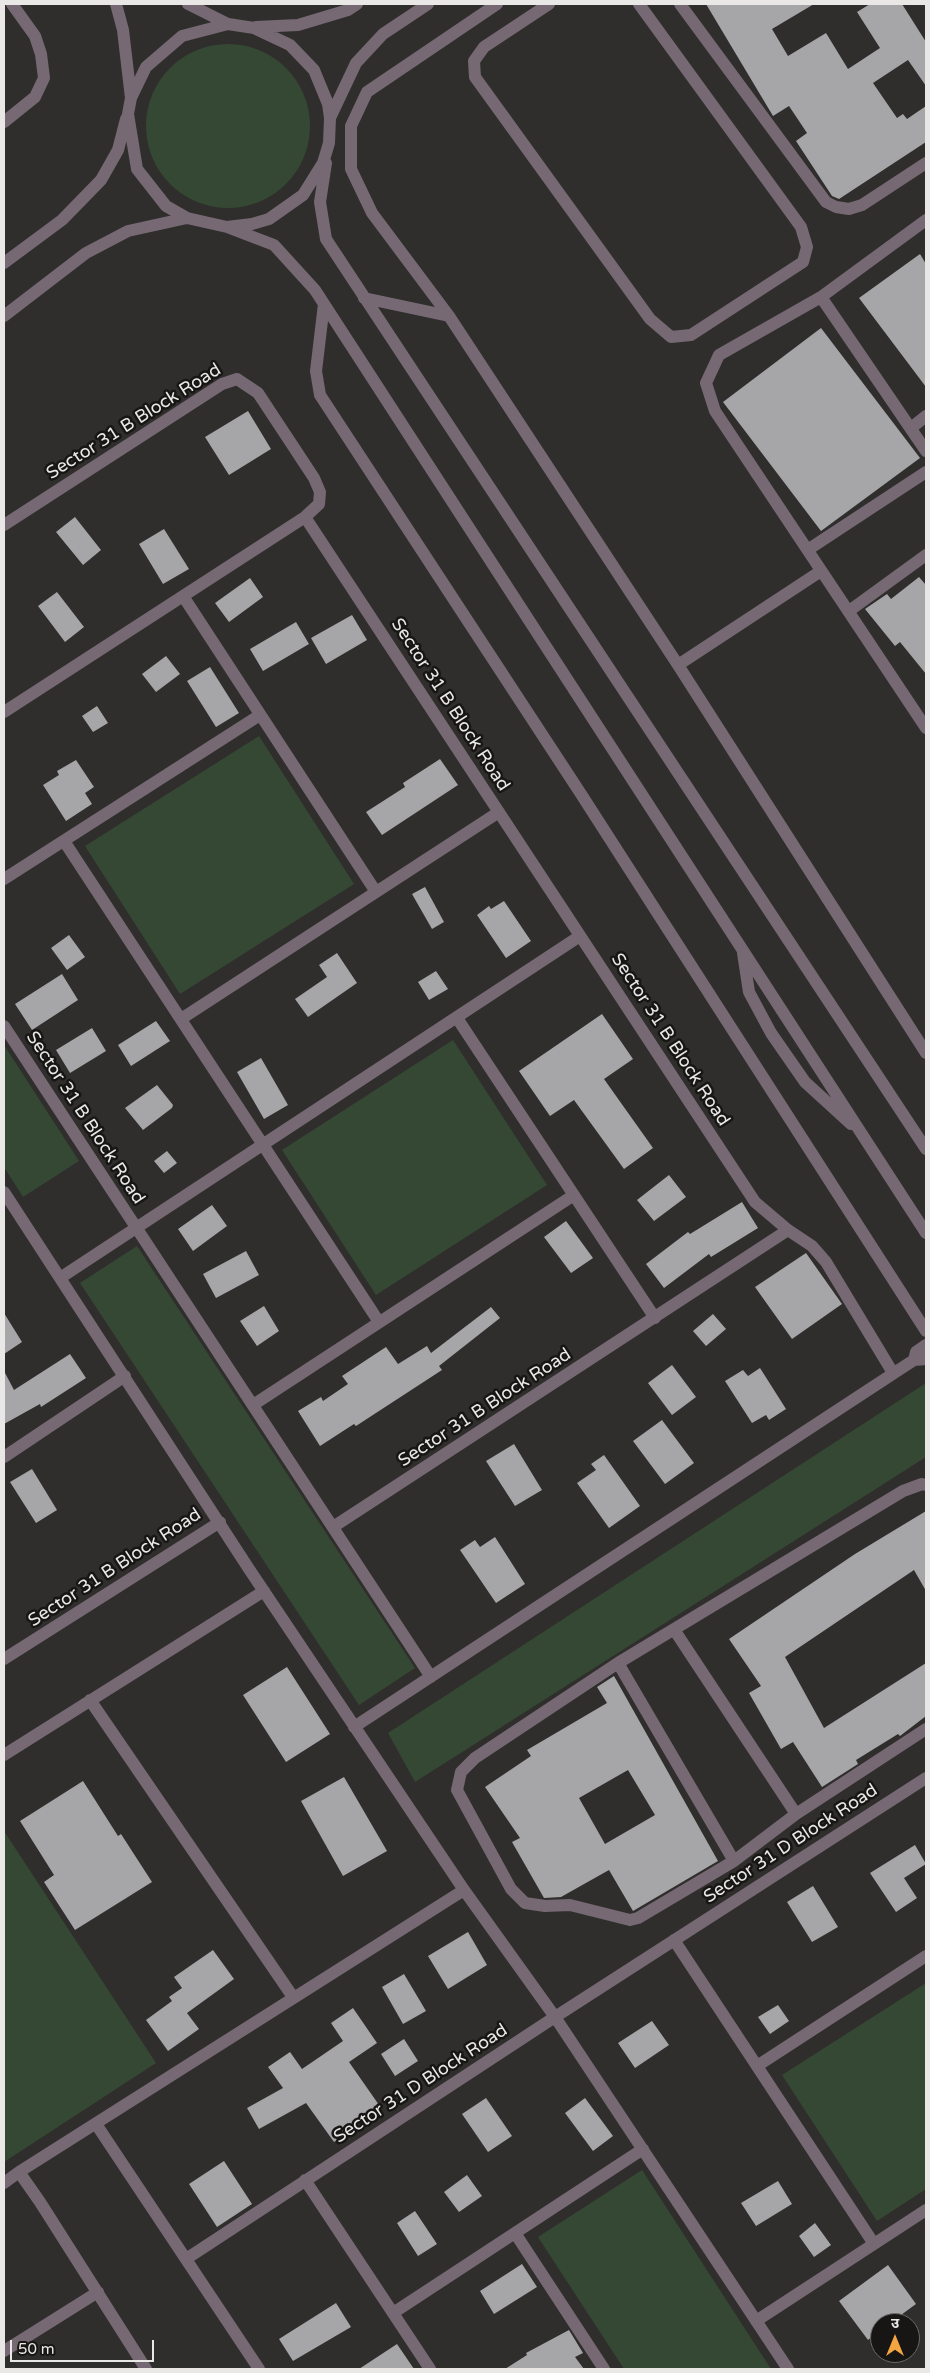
<!DOCTYPE html>
<html>
<head>
<meta charset="utf-8">
<style>
  body { margin:0 }
  #map { position:relative; width:930px; height:2373px; overflow:hidden; background:#2f2e2c; font-family:"Varela Round","Noto Sans Devanagari",sans-serif }
  canvas { display:block }
  .frame { position:absolute; inset:0; border:5px solid #e9e8e7; pointer-events:none }
  .north { position:absolute; left:870px; top:2313px; width:50px; height:50px; box-sizing:border-box; background:#171615; border:1px solid #6b6a69; border-radius:50%; rotate:0deg; font-size:14px; font-weight:700; line-height:20px; text-align:center; color:#e9e8e7 }
  .north::after { content:''; display:block; margin:auto; width:18px; height:22px; background:#f2a541; clip-path:polygon(50% 0,100% 100%,50% 72%,0 100%) }
  .scale { position:absolute; left:10px; top:2340px; width:144px; height:22px; box-sizing:border-box; border:2px solid #e9e8e7; border-top:0; padding-left:6px; font-size:15px; line-height:18px; white-space:nowrap; color:#e9e8e7; -webkit-text-stroke:4px #171615; paint-order:stroke }
</style>
</head>
<body>
<div id="map">
<canvas width="930" height="2373"></canvas>
<div class="frame"></div>
<div class="north">उ</div>
<div class="scale">50 m</div>
</div>
<script>
const ctx = document.querySelector('canvas').getContext('2d');
ctx.lineJoin = 'round';
function fill(path, color) {
  ctx.fillStyle = color;
  ctx.fill(path, 'evenodd');
}
function shape(rows) {
  const path = new Path2D();
  for (const r of rows) {
    if (r.length === 3) {
      path.moveTo(r[0] + r[2], r[1]);
      path.arc(r[0], r[1], r[2], 0, 2 * Math.PI);
      continue;
    }
    path.moveTo(r[0], r[1]);
    for (let i = 2; i < r.length; i += 2) path.lineTo(r[i], r[i + 1]);
  }
  return path;
}
function trace(path, color, width, dash) {
  ctx.strokeStyle = color;
  ctx.lineWidth = width;
  ctx.lineCap = dash ? 'butt' : 'round';
  ctx.setLineDash(dash || []);
  ctx.stroke(path);
}
function drawText(font, color, halo, rows, align = 'center') {
  ctx.font = font + ' "Varela Round",sans-serif';
  ctx.lineWidth = 5;
  ctx.setLineDash([]);
  ctx.textBaseline = 'middle';
  ctx.strokeStyle = halo;
  ctx.fillStyle = color;
  for (const [text, x, y, turn = 0] of rows) {
    ctx.save();
    ctx.translate(x, y);
    ctx.rotate((+turn || 0) * Math.PI / 180);
    ctx.textAlign = isNaN(turn) ? turn : align;
    if (halo) ctx.strokeText(text, 0, 0);
    ctx.fillText(text, 0, 0);
    ctx.restore();
  }
}
fill(shape([
  [228,126,82],
  [259,736,354,884,180,994,85,846],
  [453,1040,547,1185,376,1295,282,1150],
  [4,1045,79,1161,23,1197,4,1167],
  [137,1246,415,1668,359,1705,80,1283],
  [926,1383,926,1457,415,1782,388,1733],
  [4,1831,156,2063,4,2162],
  [926,1983,926,2189,877,2221,782,2075],
  [642,2170,771,2369,624,2369,538,2237]
]), '#354833');
fill(shape([
  [706,4,814,4,772,29,788,56,826,33,848,69,880,48,857,12,870,4,902,4,926,42,926,86,908,60,873,83,897,118,903,114,907,119,926,106,926,142,839,199,832,196,796,141,807,133,789,106,773,116],
  [920,254,926,264,926,387,859,298],
  [821,328,920,458,821,531,723,402],
  [248,411,271,449,229,475,205,437],
  [75,517,101,550,83,565,56,532],
  [164,529,189,569,163,584,139,544],
  [919,577,926,585,926,674,900,642,895,646,865,609,887,594,891,599],
  [250,578,263,597,229,622,215,603],
  [57,592,84,627,65,642,38,606],
  [352,615,367,640,326,664,311,638],
  [296,622,309,644,263,671,250,649],
  [166,656,180,674,156,692,142,674],
  [210,667,239,713,216,727,187,681],
  [97,706,108,723,93,732,82,716],
  [440,759,458,785,382,835,366,812,405,787,403,783],
  [76,760,94,787,85,793,92,804,66,821,43,785,59,775,57,771],
  [425,887,444,922,432,929,412,894],
  [504,901,531,941,506,958,477,915,489,906,491,909],
  [69,935,85,957,67,970,51,948],
  [337,953,357,983,308,1017,295,999,327,977,319,965],
  [436,971,448,989,429,1000,418,982],
  [62,974,78,1000,32,1030,15,1004],
  [602,1014,633,1059,604,1079,653,1148,624,1169,574,1100,550,1116,519,1071],
  [156,1021,170,1041,131,1066,118,1045],
  [92,1028,106,1051,70,1073,56,1050],
  [261,1058,288,1105,264,1119,237,1072],
  [157,1085,173,1105,172,1108,143,1130,125,1108],
  [167,1151,177,1163,164,1173,154,1161],
  [669,1175,686,1197,654,1221,637,1200],
  [742,1202,758,1228,711,1257,709,1254,664,1288,646,1264,688,1232,690,1234],
  [212,1205,227,1226,193,1251,178,1229],
  [566,1221,593,1258,571,1273,544,1237],
  [246,1251,259,1275,216,1298,203,1274],
  [806,1253,842,1304,792,1339,755,1287],
  [264,1306,279,1331,257,1346,240,1321],
  [491,1307,500,1318,439,1366,442,1370,356,1426,354,1424,320,1446,298,1411,321,1397,323,1401,348,1384,342,1376,386,1347,398,1364,427,1346,431,1353],
  [4,1313,22,1342,4,1354],
  [713,1314,726,1329,706,1346,693,1331],
  [70,1354,86,1378,41,1407,40,1404,4,1424,4,1371,14,1390],
  [672,1365,696,1397,672,1415,648,1383],
  [760,1368,786,1409,769,1420,766,1415,752,1423,725,1381,743,1370,748,1376],
  [662,1420,694,1463,665,1484,633,1441],
  [514,1444,542,1490,515,1506,486,1461],
  [604,1455,640,1506,609,1528,577,1483,596,1470,591,1464],
  [32,1469,57,1510,36,1523,10,1482],
  [926,1511,926,1591,914,1570,785,1657,824,1728,926,1663,926,1716,900,1736,898,1734,856,1760,858,1764,822,1787,793,1742,781,1749,749,1693,761,1686,729,1639,855,1554],
  [495,1537,525,1584,496,1603,460,1550,475,1540,480,1547],
  [287,1667,330,1734,286,1762,243,1695],
  [614,1676,718,1861,633,1911,609,1870,561,1897,544,1898,512,1842,520,1838,485,1787,531,1756,527,1750,607,1703,597,1687],
  [628,1770,655,1815,605,1844,579,1798],
  [344,1777,387,1851,343,1876,301,1801],
  [83,1781,118,1836,121,1834,152,1882,75,1930,44,1882,54,1875,20,1821],
  [915,1845,926,1864,904,1878,917,1898,896,1912,870,1873],
  [813,1886,838,1927,812,1942,787,1902],
  [468,1932,487,1965,448,1989,428,1956],
  [213,1950,234,1979,187,2013,199,2029,168,2051,146,2020,172,2001,169,1997,182,1988,174,1977],
  [404,1974,426,2011,403,2024,382,1987],
  [778,2005,789,2021,770,2034,758,2017],
  [353,2008,377,2043,349,2062,379,2105,354,2122,357,2126,334,2142,306,2103,259,2129,247,2108,283,2088,268,2067,290,2052,302,2069,343,2041,331,2023],
  [652,2021,669,2045,635,2068,618,2043],
  [404,2039,418,2061,395,2076,381,2054],
  [486,2098,512,2136,488,2152,462,2114],
  [585,2098,613,2136,593,2151,565,2113],
  [224,2161,252,2204,217,2227,189,2184],
  [467,2175,482,2196,459,2212,444,2192],
  [778,2181,792,2204,756,2226,741,2203],
  [415,2211,437,2244,418,2256,397,2223],
  [815,2223,831,2245,814,2257,799,2236],
  [522,2264,537,2287,494,2314,480,2291],
  [888,2265,916,2304,890,2323,880,2323,880,2330,868,2340,839,2301],
  [336,2303,351,2327,293,2361,279,2339],
  [569,2330,583,2353,575,2357,584,2369,505,2369,527,2355,526,2353],
  [397,2344,414,2369,359,2369]
]), '#a6a6a9');
trace(shape([
  [116,4,123,30,131,98],
  [188,4,228,24],
  [497,4,367,92,351,126,351,169,372,213,449,316,678,665,926,1053],
  [549,4,484,47,474,61,475,77,650,319,671,337,691,335,803,262,807,247,801,227,639,4],
  [680,4,826,202,836,207,849,209,862,205,926,163],
  [256,27,298,25,348,10,357,4],
  [330,118,356,63,383,34,428,4],
  [4,122,35,97,44,78,41,54,35,36,12,4],
  [326,163,320,202,326,239,926,1149],
  [926,220,821,297,719,355,706,383,715,411,926,728],
  [227,227,252,224,269,219,303,195,323,163,329,143,330,118,328,104,314,70,290,45,254,28,228,24,182,36,146,67,131,98,128,114,137,169,166,206,187,218,227,227,274,245,315,290,926,1233],
  [4,263,62,220,101,180,118,150,126,119],
  [821,297,926,451],
  [364,298,449,316],
  [324,304,316,371,320,395,581,794,926,1331],
  [4,316,86,253,128,231,187,218],
  [911,428,926,416],
  [305,517,755,1202,788,1230,812,1246,826,1262,893,1373],
  [4,525,222,384,237,379,258,393,314,478,320,492,319,504,305,517,4,712],
  [809,549,926,472],
  [183,596,376,892],
  [849,611,926,555],
  [678,665,821,571],
  [64,841,379,1322],
  [4,879,260,715],
  [743,953,749,992,771,1033,805,1082,851,1124],
  [457,1018,655,1318],
  [181,1019,499,812],
  [4,1026,431,1677],
  [4,1192,249,1569,464,1890,19,2172,40,2202,146,2369],
  [60,1278,580,936],
  [914,1360,916,1352,926,1345],
  [253,1405,574,1195],
  [4,1457,125,1376],
  [926,1485,922,1484,903,1491,618,1663,475,1758,461,1772,457,1790,511,1889,525,1903,545,1906,570,1905,630,1920,638,1918,734,1861,796,1814,926,1729],
  [333,1527,788,1230],
  [675,1631,796,1814],
  [4,1659,220,1522],
  [618,1663,734,1861],
  [90,1700,293,1997],
  [354,1727,914,1360,926,1359],
  [4,1755,264,1591],
  [464,1890,555,2017,788,2369],
  [674,1940,874,2244],
  [757,2066,926,1956],
  [96,2124,259,2369],
  [305,2180,430,2369],
  [4,2183,19,2172],
  [515,2233,604,2369],
  [186,2259,555,2017,926,1778],
  [393,2313,643,2149],
  [756,2321,926,2210],
  [4,2351,98,2292]
]), '#766973', 12);
drawText('18px', '#e9e8e7', '#171615', [
  ["Sector 31 B Block Road",134,422,-32],
  ["Sector 31 B Block Road",450,705,57],
  ["Sector 31 B Block Road",670,1040,57],
  ["Sector 31 B Block Road",85,1118,57],
  ["Sector 31 B Block Road",485,1408,-33],
  ["Sector 31 B Block Road",115,1568,-33],
  ["Sector 31 D Block Road",791,1844,-33],
  ["Sector 31 D Block Road",421,2084,-33]
]);
</script>
</body>
</html>
